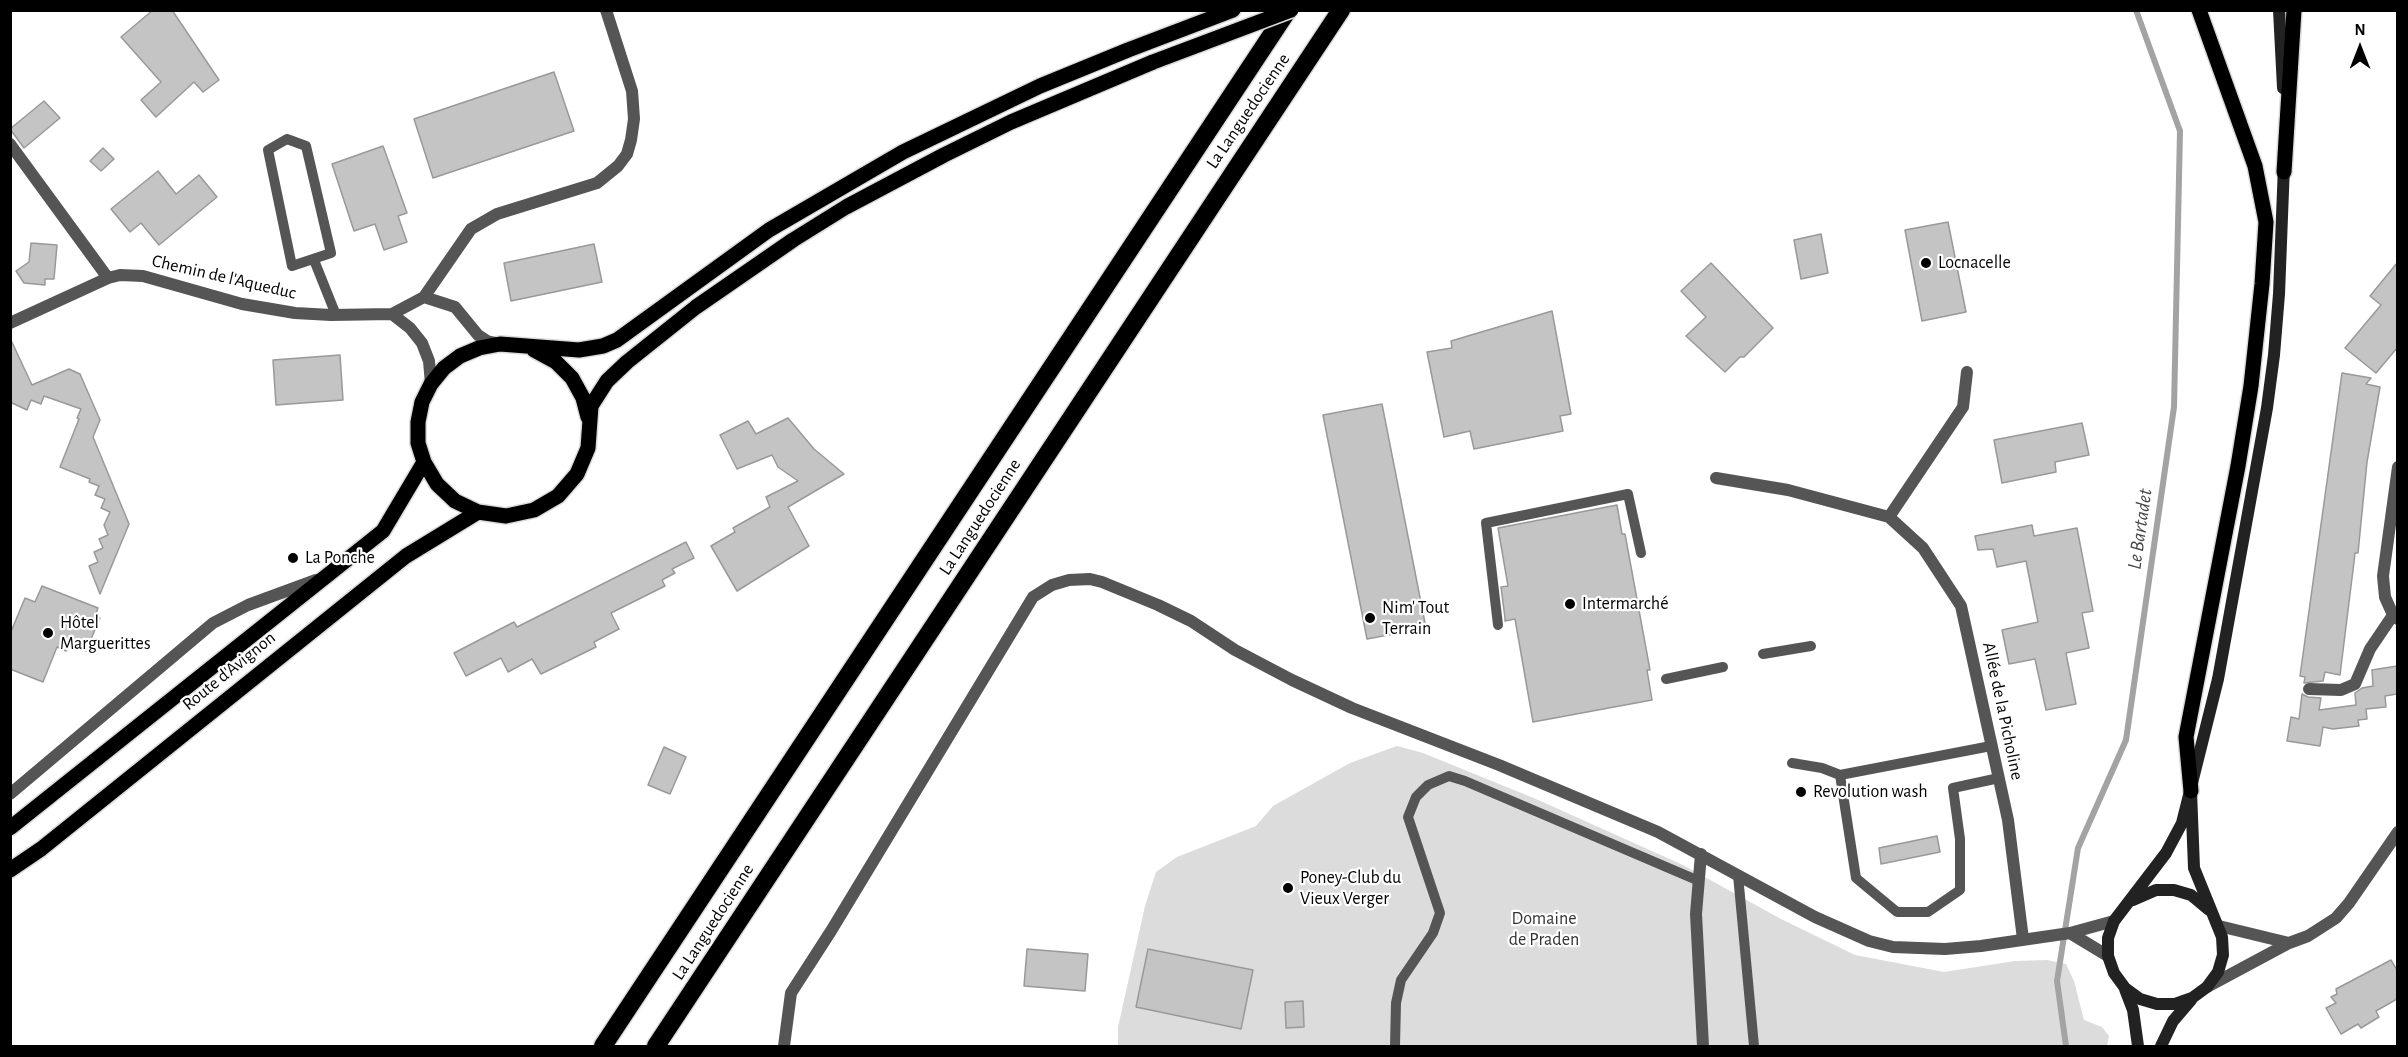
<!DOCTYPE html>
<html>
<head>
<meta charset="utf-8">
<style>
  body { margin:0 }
  #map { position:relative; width:2408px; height:1057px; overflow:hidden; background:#fff; font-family:"Alegreya Sans",sans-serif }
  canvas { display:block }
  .frame { position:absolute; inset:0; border:12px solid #000; pointer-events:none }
  .north { position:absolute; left:2330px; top:18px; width:60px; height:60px; -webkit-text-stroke:4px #fff; paint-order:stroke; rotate:0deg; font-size:16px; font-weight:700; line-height:24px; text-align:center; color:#000 }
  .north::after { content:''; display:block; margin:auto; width:21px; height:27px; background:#000; clip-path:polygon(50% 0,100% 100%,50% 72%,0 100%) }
</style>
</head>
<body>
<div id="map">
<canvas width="2408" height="1057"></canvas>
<div class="frame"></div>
<div class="north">N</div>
</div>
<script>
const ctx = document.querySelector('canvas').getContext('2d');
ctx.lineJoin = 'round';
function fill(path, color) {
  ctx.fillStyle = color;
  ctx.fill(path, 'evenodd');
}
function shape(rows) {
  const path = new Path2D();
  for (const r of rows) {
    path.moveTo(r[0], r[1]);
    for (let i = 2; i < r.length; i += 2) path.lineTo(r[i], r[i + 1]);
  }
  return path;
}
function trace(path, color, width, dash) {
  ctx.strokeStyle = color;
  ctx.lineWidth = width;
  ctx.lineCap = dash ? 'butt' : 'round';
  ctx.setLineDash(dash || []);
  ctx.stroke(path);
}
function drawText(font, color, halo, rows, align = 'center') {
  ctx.font = font + ' "Alegreya Sans",sans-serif';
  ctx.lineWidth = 4.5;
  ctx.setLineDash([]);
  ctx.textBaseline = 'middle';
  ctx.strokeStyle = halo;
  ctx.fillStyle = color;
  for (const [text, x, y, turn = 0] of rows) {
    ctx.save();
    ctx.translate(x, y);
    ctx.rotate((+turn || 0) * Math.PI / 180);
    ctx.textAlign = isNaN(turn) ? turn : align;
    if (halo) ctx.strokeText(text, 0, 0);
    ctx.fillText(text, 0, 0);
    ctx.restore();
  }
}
fill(shape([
  [1397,746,1423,753,1536,799,1683,865,1781,919,1855,955,1944,972,2015,961,2047,960,2066,964,2074,981,2084,1020,2102,1027,2109,1036,2107,1046,1118,1046,1118,1027,1145,906,1156,872,1177,857,1256,826,1273,806,1350,763]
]), '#dcdcdc');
trace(shape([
  [2066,1046,2057,981,2078,848,2126,740,2174,407,2180,131,2136,10]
]), '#a3a3a3', 6);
const building = shape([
  [153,10,172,10,219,80,203,92,194,82,156,117,141,100,161,82,121,37,153,10],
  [554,72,574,131,433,178,414,119,554,72],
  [44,101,60,118,24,148,10,129,44,101],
  [383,146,407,213,398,216,407,242,384,250,375,224,354,231,332,164,383,146],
  [103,148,114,159,101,171,90,161,103,148],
  [158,171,176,194,199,175,217,197,159,245,141,223,130,232,111,209,158,171],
  [1948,222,1966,312,1922,321,1905,230,1948,222],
  [1821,234,1828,273,1801,279,1794,240,1821,234],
  [31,243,57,245,54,279,45,279,45,285,24,283,16,271,29,262,31,243],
  [594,244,602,282,511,301,504,263,594,244],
  [1711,263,1773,328,1744,357,1740,357,1725,372,1686,336,1706,317,1681,291,1711,263],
  [2397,263,2397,348,2376,373,2345,348,2381,305,2370,296,2397,263],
  [1552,311,1571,414,1560,416,1563,431,1474,449,1470,431,1444,437,1427,352,1452,348,1451,341,1552,311],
  [10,338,32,385,69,369,80,374,100,420,93,437,129,524,100,594,89,566,98,562,94,552,103,548,99,539,108,535,104,525,110,512,101,508,105,499,95,495,99,486,89,482,90,479,60,467,79,419,77,418,81,409,44,396,41,404,31,400,27,410,10,402,10,338],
  [340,355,343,400,276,405,273,360,340,355],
  [2342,373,2371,378,2366,384,2380,387,2367,462,2358,553,2355,553,2354,562,2340,675,2325,672,2323,681,2304,683,2305,677,2300,676,2342,373],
  [1382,404,1426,628,1367,639,1323,415,1382,404],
  [788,418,814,449,844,474,788,507,809,546,737,591,711,546,735,532,733,528,770,507,766,497,798,481,778,467,772,455,737,469,720,435,748,421,756,434,788,418],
  [2082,423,2089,455,2055,462,2056,472,2002,483,1994,440,2082,423],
  [1617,505,1622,534,1625,534,1650,670,1647,670,1652,700,1533,722,1515,619,1505,621,1505,618,1501,587,1508,586,1498,528,1617,505],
  [2032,525,2034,536,2077,528,2093,611,2082,613,2089,648,2066,653,2076,704,2046,710,2035,659,2009,664,2002,630,2038,622,2026,561,1997,567,1993,549,1978,550,1975,536,2032,525],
  [686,542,694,558,672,569,675,573,662,580,665,586,611,613,619,629,594,642,596,647,541,674,532,659,508,672,501,658,466,676,454,653,514,622,517,627,686,542],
  [42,586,98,608,95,616,100,618,86,651,68,643,66,651,57,647,43,682,10,669,10,634,25,598,35,602,42,586],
  [2397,666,2397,694,2385,696,2386,707,2366,709,2367,719,2358,720,2359,726,2333,729,2323,727,2320,746,2287,741,2291,717,2299,719,2302,694,2308,697,2321,698,2319,710,2356,705,2355,693,2362,688,2373,686,2372,670,2397,666],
  [664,747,686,757,670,794,648,785,664,747],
  [1937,836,1940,852,1881,864,1879,848,1937,836],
  [1027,949,1088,954,1085,991,1024,986,1027,949],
  [1148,949,1253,970,1241,1029,1136,1007,1148,949],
  [2391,960,2397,970,2397,999,2376,1011,2379,1017,2361,1028,2358,1024,2341,1034,2326,1008,2336,1003,2331,997,2337,994,2336,989,2391,960],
  [1303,1001,1304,1027,1286,1028,1285,1002,1303,1001]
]);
fill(building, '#c4c4c4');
trace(building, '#999', 1.5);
const primary = shape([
  [1153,62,1011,122,944,155,846,207,793,240,696,307,627,362,607,381,591,406,588,448,577,474,558,496,534,510,506,516,478,512,455,501,437,484,424,462,418,443,418,422,422,402,431,384,444,368,460,356,479,348,500,344,579,350,603,346,617,340,769,230,903,152,1040,86,1128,50,1233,10],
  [2284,172,2294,10],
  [534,350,556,362,572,378,583,398,588,417],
  [2191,791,2186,737,2238,466,2251,386,2262,284,2266,222,2255,166,2199,10],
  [10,828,383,531,424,462],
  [10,870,41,849,406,556,478,512]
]);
const motorway = shape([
  [603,1046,1288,10],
  [656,1046,1341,10]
]);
trace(primary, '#dbdbdb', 18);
trace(motorway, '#dbdbdb', 21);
trace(shape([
  [287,139,306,146,331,253,292,266,268,150,287,139],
  [314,260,336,315],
  [1498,625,1486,523,1628,494,1641,553],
  [1763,654,1811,646],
  [1666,679,1723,667],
  [1792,763,1822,768,1840,775,1991,746],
  [1840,775,1856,878,1897,912,1928,912,1960,890,1960,839,1953,788,1999,778],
  [1738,875,1754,1046],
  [1395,1046,1396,1003,1401,980,1433,933,1440,913,1408,817,1416,797,1428,785,1449,776,1465,781,1699,881]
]), '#555', 10);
trace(shape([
  [10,144,108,278],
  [424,297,455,307,478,335,487,341,499,344],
  [392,314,424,297,471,229,497,214,597,183,618,166,627,154,631,140,634,119,632,91,606,10],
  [10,323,108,278,120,275,143,276,242,304,295,313,331,315,392,314,410,328,422,343,429,361,431,384],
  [2398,467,2383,576,2385,597,2393,615,2398,619],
  [1716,478,1788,490,1889,517,1923,548,1961,606,2008,820,2023,939],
  [1889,517,1963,407,1967,372],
  [2309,689,2341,690,2355,684,2370,649,2393,615],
  [10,794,213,623,248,605,316,580],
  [1701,854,1696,914,1703,1046],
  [2219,926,2289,943],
  [2108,956,2070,933,2114,921],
  [2207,987,2289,943,2308,936,2336,918,2349,903,2398,832],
  [784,1046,791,993,831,931,1033,597,1052,585,1069,580,1090,579,1102,582,1158,605,1191,621,1235,650,1292,680,1352,708,1499,765,1658,832,1815,917,1869,941,1893,947,1945,949,1981,946,2070,933]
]), '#555', 12);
trace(shape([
  [2279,10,2283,88],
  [2191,791,2194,868,2222,937,2223,955,2218,972,2207,987,2192,998,2175,1004,2157,1004,2140,999,2125,988,2114,973,2108,956,2108,938,2114,921,2166,853,2182,823,2218,679,2267,408,2274,355,2279,294,2284,165],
  [2133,900,2156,890,2174,890,2191,895,2209,910],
  [2125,989,2133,1010,2138,1046],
  [2161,1046,2173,1021,2191,1000]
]), '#222', 12);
trace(primary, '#000', 15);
trace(motorway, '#000', 18);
const primaryBridge = shape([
  [1153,62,1291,10]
]);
trace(primaryBridge, '#dbdbdb', 18, []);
trace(primaryBridge, '#000', 15);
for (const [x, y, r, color] of [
  [1926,263,6,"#000"],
  [293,558,6,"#000"],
  [1570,604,6,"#000"],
  [1370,618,6,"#000"],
  [48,633,6,"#000"],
  [1801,792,6,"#000"],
  [1288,888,6,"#000"]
]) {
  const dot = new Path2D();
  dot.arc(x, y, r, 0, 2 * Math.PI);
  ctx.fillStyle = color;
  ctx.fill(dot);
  trace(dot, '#fff', 2);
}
drawText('18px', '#000', '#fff', [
  ["La Languedocienne",1248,111,-56],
  ["Chemin de l'Aqueduc",224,277,13],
  ["La Languedocienne",980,517,-57],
  ["Route d'Avignon",229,671,-39],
  ["Allée de la Picholine",2003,711,78],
  ["La Languedocienne",713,922,-57]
]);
drawText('18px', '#000', '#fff', [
  ["Locnacelle",1938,263],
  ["La Ponche",305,558],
  ["Intermarché",1582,604],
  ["Nim' Tout",1382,608],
  ["Terrain",1382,629],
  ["Hôtel",60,623],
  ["Marguerittes",60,644],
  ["Revolution wash",1813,792],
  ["Poney-Club du",1300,878],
  ["Vieux Verger",1300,899]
], 'left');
drawText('18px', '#333', '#fff', [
  ["Domaine",1544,919],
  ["de Praden",1544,940]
]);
drawText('italic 20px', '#444', '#fff', [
  ["Le Bartadet",2140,529,-82]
]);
</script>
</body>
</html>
